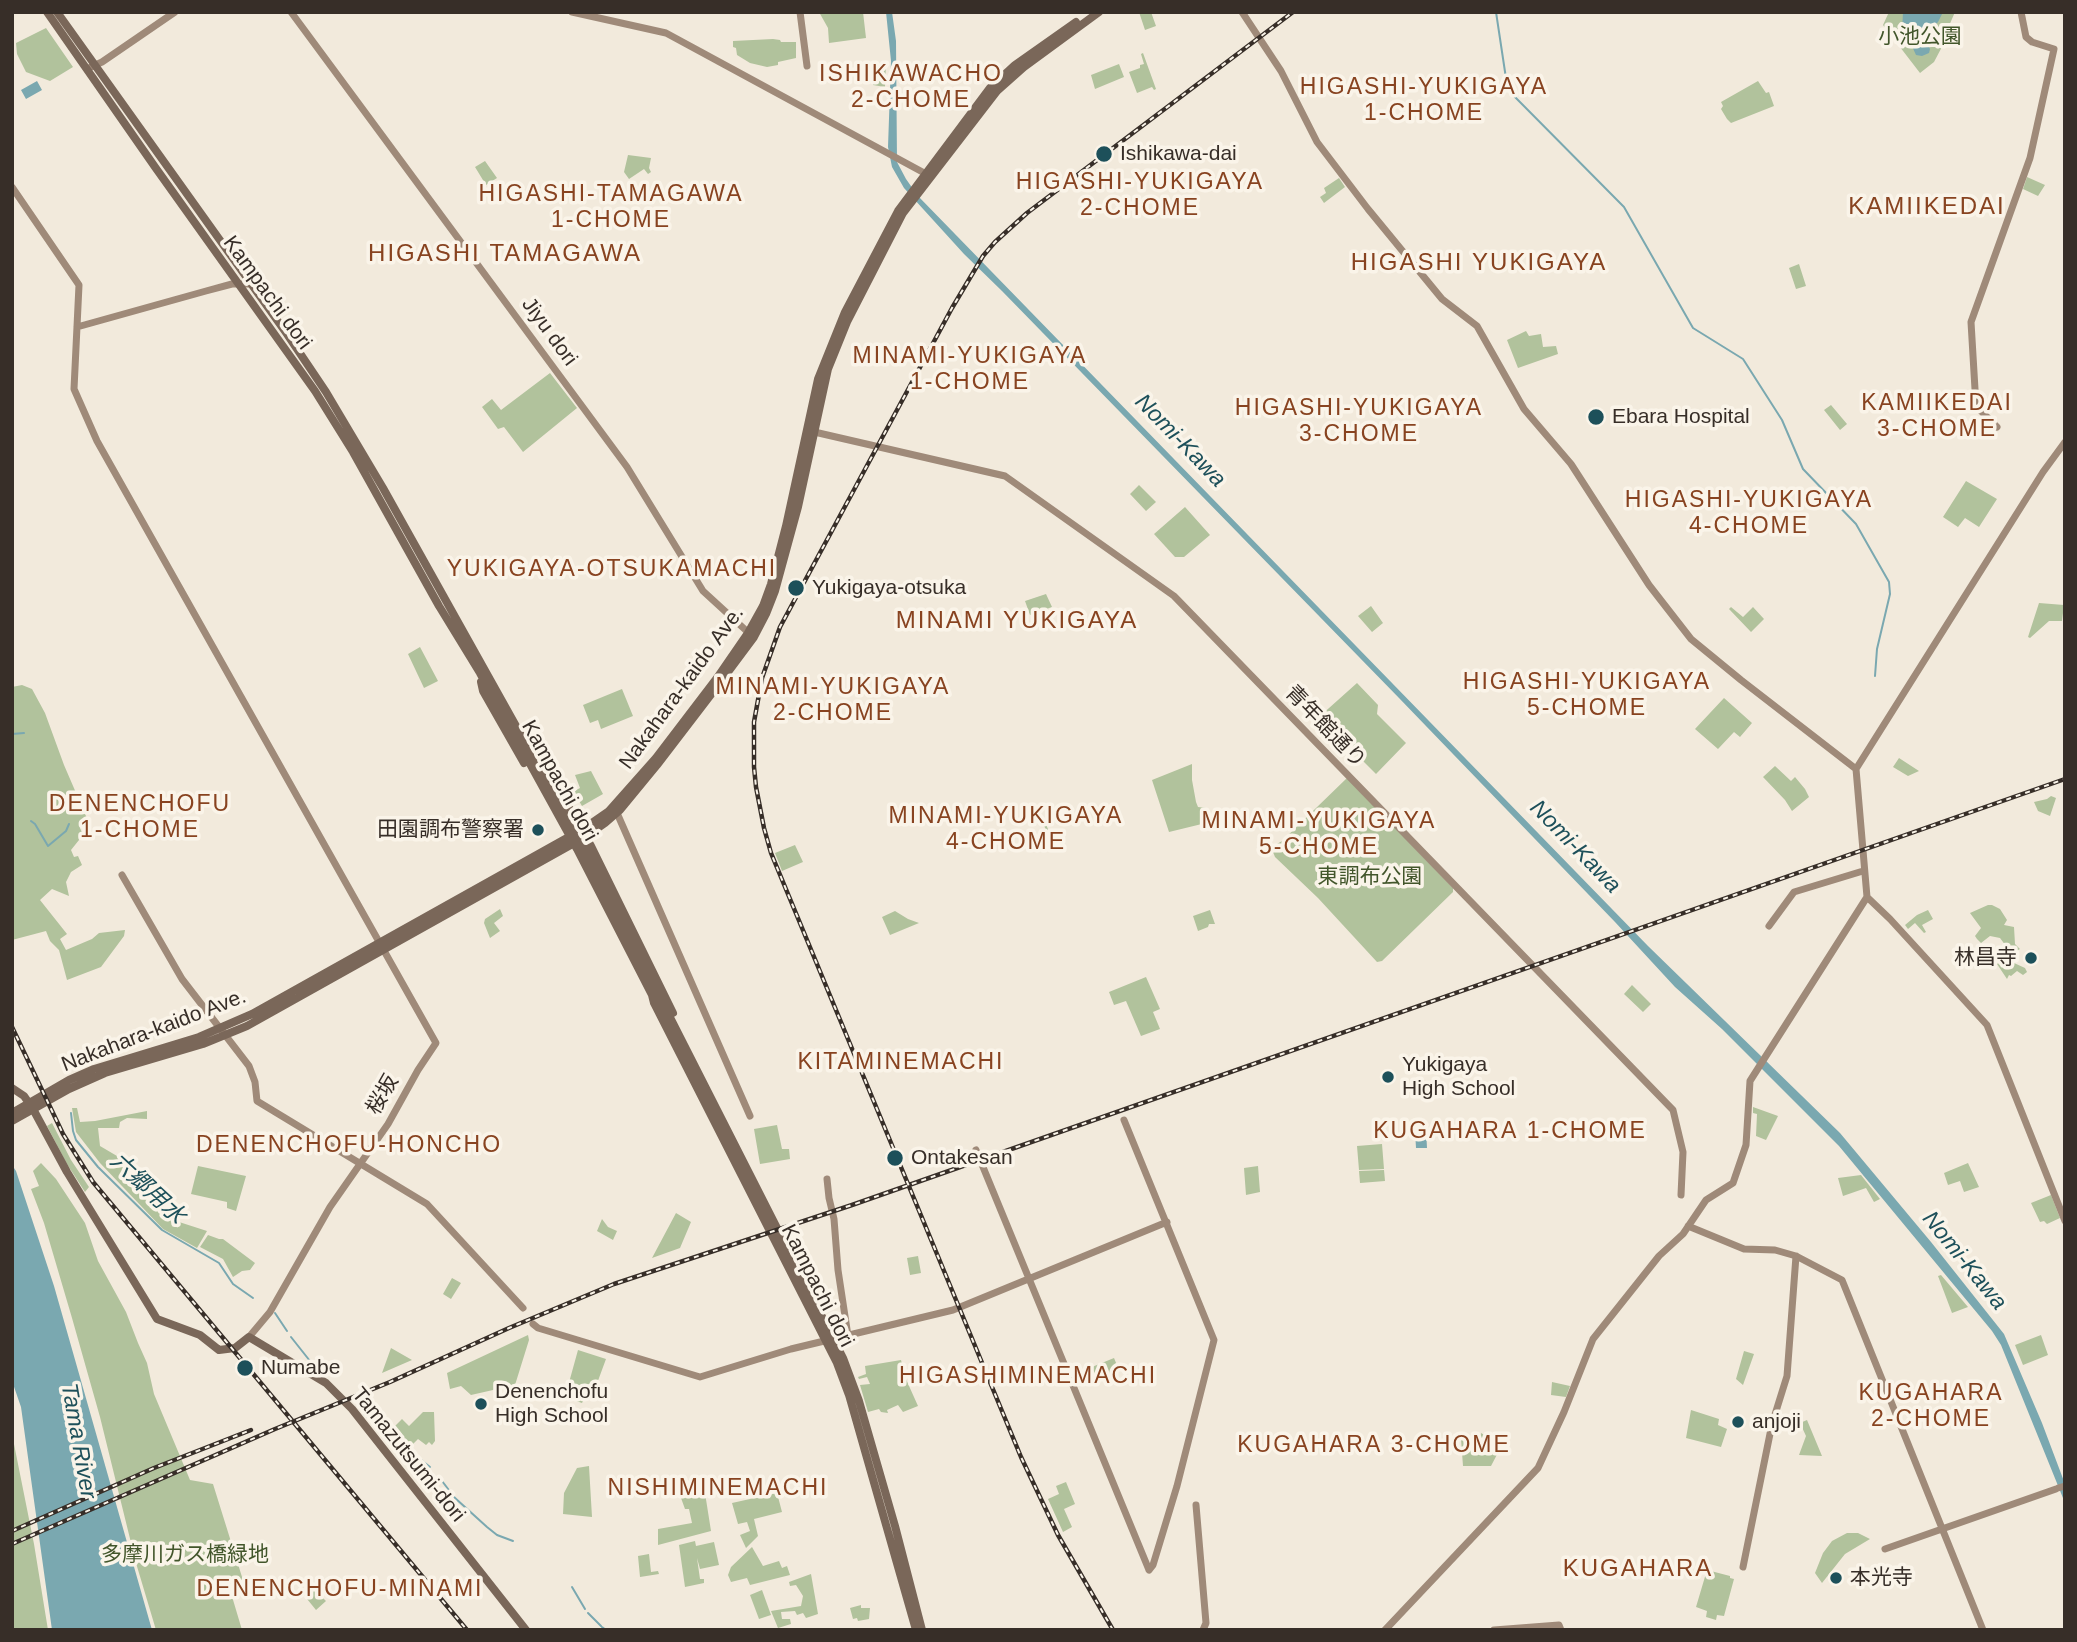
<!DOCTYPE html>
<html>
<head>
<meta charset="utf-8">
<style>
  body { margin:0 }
  #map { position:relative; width:2077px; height:1642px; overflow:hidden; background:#f2eadc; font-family:Helvetica,sans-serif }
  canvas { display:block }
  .frame { position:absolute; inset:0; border:14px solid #372e28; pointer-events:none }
</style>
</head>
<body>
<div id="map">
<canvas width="2077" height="1642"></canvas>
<div class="frame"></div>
</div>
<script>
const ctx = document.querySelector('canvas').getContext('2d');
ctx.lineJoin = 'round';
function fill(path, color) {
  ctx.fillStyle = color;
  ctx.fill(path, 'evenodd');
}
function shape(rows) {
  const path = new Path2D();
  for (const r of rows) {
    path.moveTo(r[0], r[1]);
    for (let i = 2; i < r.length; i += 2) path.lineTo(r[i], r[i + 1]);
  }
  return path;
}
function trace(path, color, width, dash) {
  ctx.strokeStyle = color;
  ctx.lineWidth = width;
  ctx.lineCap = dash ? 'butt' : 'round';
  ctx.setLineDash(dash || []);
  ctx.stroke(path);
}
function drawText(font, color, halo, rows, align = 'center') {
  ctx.font = font + ' Helvetica,"Noto Sans JP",sans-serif';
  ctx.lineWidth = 7;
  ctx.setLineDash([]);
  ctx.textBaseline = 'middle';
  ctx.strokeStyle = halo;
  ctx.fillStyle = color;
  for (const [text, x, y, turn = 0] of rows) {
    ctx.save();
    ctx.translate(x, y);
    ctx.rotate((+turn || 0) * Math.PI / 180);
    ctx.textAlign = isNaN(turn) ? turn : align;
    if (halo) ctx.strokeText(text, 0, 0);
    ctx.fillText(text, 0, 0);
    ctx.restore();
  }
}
fill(shape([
  [819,12,863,12,866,38,829,43,828,28],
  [1139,12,1151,12,1156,26,1145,30],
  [1889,12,1955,12,1942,42,1944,43,1934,62,1920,73,1883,25],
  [46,28,73,67,50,81,26,72,17,54,16,43],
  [773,39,780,40,781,42,796,42,796,58,778,62,778,65,767,67,750,63,737,55,736,48,733,47,733,41],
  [1143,53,1156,89,1154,90,1152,87,1137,93,1129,72,1140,68,1140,65,1144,64,1141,54],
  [886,62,885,87,873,85,871,65],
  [1119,64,1124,77,1095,89,1091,75],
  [1758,81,1766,93,1769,92,1774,106,1731,123,1727,119,1721,109,1723,106,1721,102],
  [628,155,651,158,649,168,651,172,648,174,644,169,629,179,624,172],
  [485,161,497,178,486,185,475,167],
  [2027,177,2045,185,2038,196,2023,189],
  [1339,178,1345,187,1324,203,1320,197,1326,193,1324,188],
  [1799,264,1806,286,1796,289,1789,268],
  [1526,331,1529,336,1541,334,1543,347,1556,346,1558,354,1518,368,1507,340],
  [550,373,577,408,523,452,504,427,498,429,482,407,492,399,501,410],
  [1831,405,1847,424,1840,430,1824,410],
  [1966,481,1997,499,1979,527,1965,518,1958,527,1943,517],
  [1139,485,1156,502,1146,511,1130,494],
  [1185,507,1210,535,1184,557,1175,557,1154,534],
  [1046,594,1052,607,1030,615,1025,601],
  [2039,603,2064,605,2062,621,2049,621,2030,638,2028,637],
  [1371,606,1383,623,1372,632,1358,616],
  [1731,607,1743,617,1753,607,1764,619,1751,632,1729,609],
  [420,647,438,681,424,688,408,654],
  [1357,683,1378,705,1377,714,1406,743,1376,774,1319,717],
  [22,685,32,689,45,713,64,765,89,823,80,828,83,835,71,850,74,857,78,856,82,865,71,872,66,882,69,896,52,889,40,900,67,934,60,939,66,950,92,939,99,933,125,930,124,936,101,967,67,980,59,950,50,941,46,931,12,940,12,687],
  [622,689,633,716,601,729,598,720,590,723,583,705],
  [1724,698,1752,723,1740,737,1734,732,1718,749,1695,729],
  [1899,758,1919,771,1908,776,1893,767],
  [1192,764,1192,780,1196,802,1198,807,1206,808,1210,822,1169,832,1152,780],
  [1775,766,1791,781,1795,777,1805,789,1809,797,1792,811,1785,800,1763,777],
  [591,771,603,794,582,806,579,801,572,805,567,795,580,788,575,775],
  [1347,778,1453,888,1453,892,1382,961,1377,962,1318,898,1275,857,1273,852,1272,847,1282,841],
  [2051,796,2056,798,2050,816,2038,811,2034,802,2047,799],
  [1045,822,1055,846,1041,852,1036,841,1048,835,1043,823],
  [795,845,803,862,782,871,775,853],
  [1988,905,1992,905,2000,909,2007,920,2004,925,2014,927,2015,944,2020,949,2016,951,2009,950,2000,938,1990,936,1981,943,1977,939,1975,936,1981,928,1970,913],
  [500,909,503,916,494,923,500,931,490,938,484,923,485,919],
  [1210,910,1215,924,1209,924,1208,927,1198,931,1193,916],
  [1928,910,1933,919,1922,925,1926,932,1924,933,1915,923,1908,929,1905,925,1917,915],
  [895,911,908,919,919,923,890,935,882,917],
  [2007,956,2014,957,2014,963,2025,968,2027,972,2023,975,2017,971,2011,976,2009,975,2007,979,1997,964,2001,961,2006,967,2004,960],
  [1146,977,1160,1009,1153,1012,1160,1029,1141,1036,1126,1001,1114,1005,1109,992],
  [1632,985,1651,1004,1643,1012,1624,994],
  [1753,1107,1778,1116,1766,1140,1756,1136,1757,1114,1753,1113],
  [77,1108,80,1122,95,1121,147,1111,147,1119,127,1118,120,1122,119,1128,98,1128,100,1146,117,1156,130,1161,139,1186,161,1195,153,1204,176,1221,207,1231,197,1248,163,1229,100,1163,76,1132,72,1108],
  [52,1123,71,1160,89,1187,85,1192,67,1164,47,1126],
  [777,1125,782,1149,789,1149,790,1159,760,1164,754,1129],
  [1382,1144,1384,1169,1359,1170,1357,1146],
  [41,1163,56,1179,85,1223,98,1261,126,1312,138,1343,147,1363,154,1394,190,1480,213,1484,247,1593,228,1583,242,1630,156,1630,136,1563,100,1417,72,1318,44,1223,31,1189,39,1186,33,1171],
  [1968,1163,1979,1187,1964,1192,1960,1181,1948,1185,1944,1173],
  [198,1166,246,1176,236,1211,227,1208,227,1202,191,1194],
  [1258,1166,1260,1192,1246,1195,1244,1168],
  [1384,1170,1385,1181,1360,1183,1359,1171],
  [1861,1175,1880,1199,1874,1202,1866,1188,1843,1196,1838,1178],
  [2051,1195,2060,1218,2047,1224,2044,1221,2040,1222,2031,1203],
  [676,1213,691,1222,680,1248,652,1258],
  [602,1219,608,1227,617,1231,613,1240,597,1231],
  [208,1235,219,1239,223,1239,255,1263,250,1270,242,1271,233,1277,223,1259,200,1247],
  [918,1256,921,1273,910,1275,907,1258],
  [1941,1275,1968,1307,1952,1313,1938,1276],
  [452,1278,461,1283,451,1299,443,1294],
  [528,1335,529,1340,515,1385,471,1395,461,1386,450,1389,447,1373],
  [2041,1335,2048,1355,2023,1365,2015,1345],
  [391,1348,412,1360,382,1373],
  [578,1350,606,1359,592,1397,586,1395,582,1403,565,1397],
  [1744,1351,1754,1354,1743,1385,1736,1379],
  [1114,1358,1119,1370,1097,1379,1092,1367],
  [901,1360,905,1377,918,1406,903,1412,898,1405,887,1410,888,1413,881,1412,879,1409,868,1412,860,1385,870,1384,867,1377,859,1379,858,1377,866,1374,865,1366],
  [1552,1382,1570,1386,1566,1397,1551,1395],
  [1691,1410,1719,1419,1718,1425,1727,1429,1721,1447,1686,1438],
  [423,1412,434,1412,435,1441,432,1445,429,1442,426,1445,418,1439,409,1448,389,1432,402,1419,409,1426],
  [1807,1420,1822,1456,1799,1455,1806,1436,1800,1423],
  [1481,1433,1502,1445,1491,1466,1463,1466,1461,1439,1480,1439],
  [12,1434,34,1544,48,1630,12,1630],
  [589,1466,592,1517,563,1514,564,1493,577,1468],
  [1066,1482,1075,1504,1064,1509,1072,1527,1063,1532,1048,1499,1059,1494,1056,1486],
  [701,1491,705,1493,711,1531,658,1545,658,1529,692,1523,689,1509,685,1509,681,1498],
  [777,1493,782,1512,754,1519,758,1536,746,1548,740,1535,750,1531,747,1522,738,1524,732,1503],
  [1847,1533,1858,1533,1870,1539,1845,1554,1822,1583,1815,1573,1823,1553,1832,1541],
  [695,1541,696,1546,714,1542,719,1565,700,1569,697,1558,700,1579,704,1579,704,1583,685,1587,679,1545],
  [752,1547,763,1566,779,1561,782,1568,787,1566,790,1575,750,1585,747,1578,731,1582,728,1575,731,1567],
  [649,1554,651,1572,658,1571,659,1574,640,1577,638,1556],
  [1707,1570,1730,1576,1730,1578,1734,1579,1724,1616,1717,1615,1716,1620,1706,1617,1707,1611,1696,1607],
  [811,1574,818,1614,806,1618,803,1613,797,1615,795,1611,781,1612,782,1619,790,1619,791,1624,778,1628,771,1611,801,1606,803,1596,796,1585,790,1586,789,1582],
  [312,1587,326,1601,316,1610,303,1594],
  [762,1590,771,1615,759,1619,750,1595],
  [861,1605,861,1608,870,1608,869,1619,858,1621,857,1618,853,1619,850,1608]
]), '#b1c29c');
fill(shape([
  [886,12,892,12,896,41,897,162,906,179,918,196,1648,946,1840,1133,1931,1242,2004,1334,2042,1423,2065,1484,2065,1503,2001,1345,1992,1331,1839,1146,1722,1029,1675,987,1615,922,1399,698,1002,291,964,254,904,188,892,167,888,147,891,61],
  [1903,12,1943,12,1938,22,1929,32,1926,41,1930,49,1929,53,1922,56,1916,55,1911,44,1907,43,1902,32],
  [37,81,42,90,26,99,21,90],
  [1426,1129,1427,1148,1416,1148,1415,1130],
  [12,1165,16,1171,54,1286,152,1630,52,1630,21,1407,12,1381]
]), '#7aa8b0');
trace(shape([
  [1496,12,1507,85,1510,92,1624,207,1693,328,1743,359,1782,420,1803,469,1856,524,1889,582,1890,594,1877,649,1875,676],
  [12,734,24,733],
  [31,821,35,824,48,846,66,831,69,824],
  [71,1113,73,1131,76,1140,98,1167,162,1230,219,1263,233,1284,253,1298],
  [275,1313,287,1331],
  [291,1337,310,1361],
  [364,1414,372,1421],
  [377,1425,430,1467],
  [442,1481,455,1498,487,1527,497,1535,513,1541],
  [572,1587,585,1609],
  [588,1613,601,1626],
  [602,1627,606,1630]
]), '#7aa8b0', 2);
trace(shape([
  [291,12,627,467,703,591,751,635],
  [572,12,666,33,928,175],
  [800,12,807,66],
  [1242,12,1281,71,1317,142,1368,209,1442,299,1477,326,1524,409,1571,464,1649,585,1691,639,1741,680,1856,769],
  [91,67,102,62,175,12],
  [12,187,79,285,74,389,97,441,436,1043,418,1070,388,1124,330,1207,270,1312,249,1337],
  [77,327,206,291,232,284,250,284],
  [1997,427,1976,406,1971,322,2030,158,2054,49,2032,42,2026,37,2021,12],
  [810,431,1005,476,1174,596,1673,1110,1683,1152,1681,1195],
  [617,813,750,1116],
  [122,875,182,979,249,1066,255,1082,257,1101,427,1204,523,1308],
  [1867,897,1890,919,1987,1025,2065,1221],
  [1769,926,1794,892,1863,871],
  [1124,1120,1214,1340,1177,1486,1153,1565,1149,1570],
  [976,1150,1149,1570],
  [827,1179,829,1198,834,1219,838,1270,848,1336],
  [1688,1226,1744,1249,1775,1250,1796,1256,1842,1280,1983,1630],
  [533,1324,538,1328,700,1377,791,1349,953,1310,1167,1222],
  [2058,1488,2065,1486],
  [1196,1505,1206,1623,1203,1630],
  [1885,1549,2056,1489],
  [1743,1567,1772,1424,1787,1376,1796,1256],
  [1385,1630,1538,1468,1564,1412,1593,1339,1659,1256,1683,1234,1706,1200,1733,1183,1746,1145,1750,1081,1867,897,1856,769,2043,472,2065,442],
  [1494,1630,1559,1625,1561,1630]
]), '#9f8a79', 7);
trace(shape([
  [47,12,155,167,315,391,353,452,439,606,480,673,577,849,652,995,654,1003,837,1363,849,1395,916,1630],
  [57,12,287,334,326,392,383,488,583,846,843,1358,859,1401,895,1526,922,1630],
  [481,682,483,691,524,763],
  [539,755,591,846,673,1013],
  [12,1088,24,1096,33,1109,67,1172,157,1319,200,1335,219,1350,235,1348,249,1337,326,1383,352,1409,526,1630],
  [12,1113,69,1080,94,1069,199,1037,252,1014,583,829,609,811,656,758,717,678,748,633,763,606,771,584,786,526,818,379,845,312,898,211,990,88,1015,65,1076,22],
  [12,1121,69,1089,105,1073,203,1044,247,1026,585,837,605,823,620,810,657,765,719,684,754,637,766,614,775,591,798,507,828,369,847,322,903,213,997,91,1024,67,1099,12]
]), '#7a6759', 8);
const rail = shape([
  [12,1027,63,1134,93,1182,467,1630],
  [12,1531,154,1468,251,1430],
  [12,1544,275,1429,390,1382,509,1328,614,1284,852,1205,2065,779],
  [1113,1630,1058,1535,1021,1457,771,853,764,828,756,787,754,767,754,722,762,678,780,627,952,308,983,256,995,242,1027,213,1293,12]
]);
trace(rail, '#372e28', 4.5);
trace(rail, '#faf4e9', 2, [5]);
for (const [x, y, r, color] of [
  [1104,154,9,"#1d505a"],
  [1596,417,9,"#1d505a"],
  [796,588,9,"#1d505a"],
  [538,830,7,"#1d505a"],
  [2031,958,7,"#1d505a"],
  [1388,1077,7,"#1d505a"],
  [895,1158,9,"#1d505a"],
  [245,1368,9,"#1d505a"],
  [481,1404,7,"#1d505a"],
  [1738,1422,7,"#1d505a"],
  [1836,1578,7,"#1d505a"]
]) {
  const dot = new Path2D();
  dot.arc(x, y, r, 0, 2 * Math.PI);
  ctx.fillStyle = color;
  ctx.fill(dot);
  trace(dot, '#faf4e9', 2.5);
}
drawText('21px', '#42562b', '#faf4e9', [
  ["小池公園",1920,37],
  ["東調布公園",1370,877],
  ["多摩川ガス橋緑地",185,1555]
]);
drawText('21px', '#372e28', '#faf4e9', [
  ["Ishikawa-dai",1120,154],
  ["Ebara Hospital",1612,417],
  ["Yukigaya-otsuka",812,588],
  ["田園調布警察署",524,830,"right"],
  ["林昌寺",2017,958,"right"],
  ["Yukigaya",1402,1065],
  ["High School",1402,1089],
  ["Ontakesan",911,1158],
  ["Numabe",261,1368],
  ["Denenchofu",495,1392],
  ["High School",495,1416],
  ["anjoji",1752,1422],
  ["本光寺",1850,1578]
], 'left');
drawText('21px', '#372e28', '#faf4e9', [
  ["Kampachi dori",267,293,54],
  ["Jiyu dori",549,332,54],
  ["Nakahara-kaido Ave.",682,688,-54],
  ["青年館通り",1325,727,46],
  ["Kampachi dori",559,781,61],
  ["Nakahara-kaido Ave.",154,1031,-21],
  ["桜坂",383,1095,-60],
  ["Kampachi dori",817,1286,63],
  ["Tamazutsumi-dori",408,1455,51]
]);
ctx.letterSpacing = '2px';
drawText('23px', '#884320', '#faf4e9', [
  ["ISHIKAWACHO",911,75],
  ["2-CHOME",911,101],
  ["HIGASHI-YUKIGAYA",1424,88],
  ["1-CHOME",1424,114],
  ["HIGASHI-YUKIGAYA",1140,183],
  ["2-CHOME",1140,209],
  ["HIGASHI-TAMAGAWA",611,195],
  ["1-CHOME",611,221],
  ["MINAMI-YUKIGAYA",970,357],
  ["1-CHOME",970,383],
  ["KAMIIKEDAI",1937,404],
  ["3-CHOME",1937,430],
  ["HIGASHI-YUKIGAYA",1359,409],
  ["3-CHOME",1359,435],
  ["HIGASHI-YUKIGAYA",1749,501],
  ["4-CHOME",1749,527],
  ["YUKIGAYA-OTSUKAMACHI",612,570],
  ["HIGASHI-YUKIGAYA",1587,683],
  ["5-CHOME",1587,709],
  ["MINAMI-YUKIGAYA",833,688],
  ["2-CHOME",833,714],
  ["DENENCHOFU",140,805],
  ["1-CHOME",140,831],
  ["MINAMI-YUKIGAYA",1006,817],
  ["4-CHOME",1006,843],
  ["MINAMI-YUKIGAYA",1319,822],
  ["5-CHOME",1319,848],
  ["KITAMINEMACHI",901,1063],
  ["KUGAHARA 1-CHOME",1510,1132],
  ["DENENCHOFU-HONCHO",349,1146],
  ["HIGASHIMINEMACHI",1028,1377],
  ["KUGAHARA",1931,1394],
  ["2-CHOME",1931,1420],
  ["KUGAHARA 3-CHOME",1374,1446],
  ["NISHIMINEMACHI",718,1489],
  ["DENENCHOFU-MINAMI",340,1590]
]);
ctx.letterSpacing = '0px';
drawText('italic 23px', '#1d505a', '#faf4e9', [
  ["Nomi-Kawa",1180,441,46],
  ["Nomi-Kawa",1575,847,46],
  ["六郷用水",147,1189,43],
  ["Nomi-Kawa",1964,1261,51],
  ["Tama River",78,1441,80]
]);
ctx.letterSpacing = '2px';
drawText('24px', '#884320', '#faf4e9', [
  ["KAMIIKEDAI",1927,207],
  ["HIGASHI TAMAGAWA",505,254],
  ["HIGASHI YUKIGAYA",1479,263],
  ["MINAMI YUKIGAYA",1017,621],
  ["KUGAHARA",1638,1569]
]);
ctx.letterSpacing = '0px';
</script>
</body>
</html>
